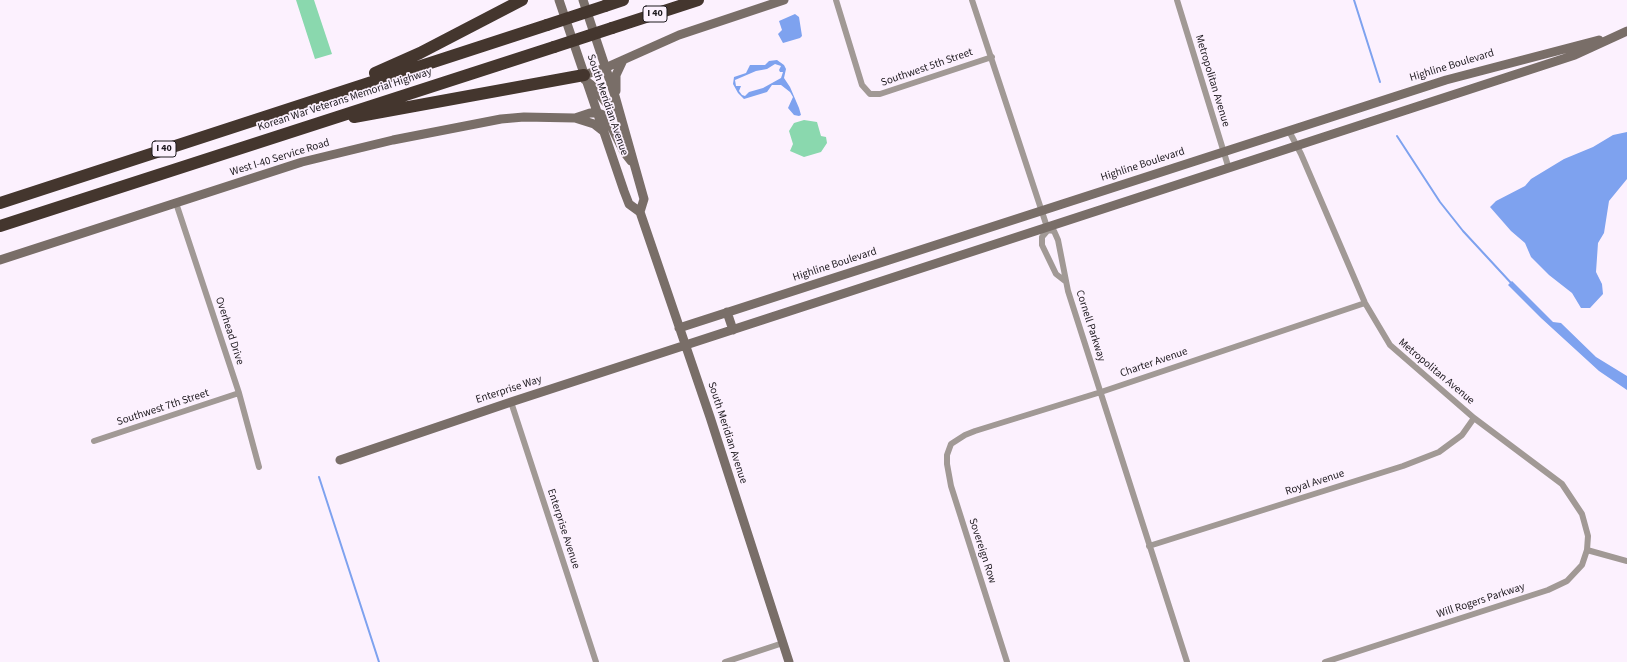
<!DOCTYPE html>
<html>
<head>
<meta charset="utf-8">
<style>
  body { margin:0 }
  canvas { display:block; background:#fcf1fe }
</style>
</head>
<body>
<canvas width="1627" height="662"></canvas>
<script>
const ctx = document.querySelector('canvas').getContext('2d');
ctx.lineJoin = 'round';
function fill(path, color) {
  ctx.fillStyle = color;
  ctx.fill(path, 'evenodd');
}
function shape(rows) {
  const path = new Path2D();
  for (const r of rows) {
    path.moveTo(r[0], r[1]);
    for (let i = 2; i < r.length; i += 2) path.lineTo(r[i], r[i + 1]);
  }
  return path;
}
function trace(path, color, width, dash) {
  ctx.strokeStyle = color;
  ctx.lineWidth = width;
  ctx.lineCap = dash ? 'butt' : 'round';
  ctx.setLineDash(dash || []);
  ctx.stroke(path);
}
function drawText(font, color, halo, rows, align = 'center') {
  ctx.font = font + ' "Source Sans 3",sans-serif';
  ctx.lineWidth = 3.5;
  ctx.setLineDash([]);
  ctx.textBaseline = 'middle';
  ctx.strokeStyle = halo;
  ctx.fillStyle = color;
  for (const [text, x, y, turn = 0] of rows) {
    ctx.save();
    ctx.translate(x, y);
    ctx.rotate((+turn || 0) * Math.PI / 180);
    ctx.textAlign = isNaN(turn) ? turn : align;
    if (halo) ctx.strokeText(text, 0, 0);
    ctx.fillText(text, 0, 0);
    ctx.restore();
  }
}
fill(shape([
  [296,0,314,0,332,54,315,59],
  [804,120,817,122,821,136,826,137,827,143,821,152,804,157,790,151,793,144,789,131,794,123]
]), '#8ad8ae');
fill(shape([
  [795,14,799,17,802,36,800,38,783,43,778,34,782,30,779,21],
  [777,60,784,65,786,69,784,78,790,87,799,108,801,115,799,116,794,115,788,108,793,97,790,92,781,85,772,85,767,92,744,99,738,93,733,84,734,77,746,73,750,65,765,65,769,61],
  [775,64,781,66,779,70,780,72,783,72,781,78,763,88,749,92,745,96,742,95,739,91,741,86,736,86,735,80,756,71,767,69],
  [1627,132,1627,179,1609,201,1604,233,1598,243,1596,272,1602,284,1603,294,1590,308,1581,308,1572,293,1549,275,1531,257,1525,243,1511,231,1490,207,1496,201,1525,186,1531,179,1564,159,1593,147,1613,135],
  [1512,281,1553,322,1561,323,1596,357,1627,376,1627,390,1599,371,1541,318,1508,285]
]), '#7ea2ef');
trace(shape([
  [1354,0,1380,82],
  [1397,136,1440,202,1463,231,1512,284],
  [319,477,379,662]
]), '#7ea2ef', 2);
trace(shape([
  [836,0,862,85,870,94,880,94,992,57],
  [972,0,1048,230],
  [1177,0,1229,169],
  [1289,131,1301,154,1365,303,1390,345,1474,418,1562,484,1582,514,1588,536,1587,550,1582,565,1567,581,1548,590,1325,662],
  [176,203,239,393,259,467],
  [1048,230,1054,231,1058,240,1068,291,1187,662],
  [1048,230,1042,237,1042,245,1056,274,1065,281],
  [511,402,596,662],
  [94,441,239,393],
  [1149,546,1403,466,1439,452,1462,435,1474,418],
  [1587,550,1627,561],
  [725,662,783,643],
  [1007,662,951,486,947,464,947,455,951,444,965,435,975,431,1101,392,1365,303]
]), '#a19995', 6);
trace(shape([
  [559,0,624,191,629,204,640,212,710,417,789,662],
  [583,0,615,96,644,199,640,212],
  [584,75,605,68,679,35,784,0],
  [585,80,593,86,607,104,618,108],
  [616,91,616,75,623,60],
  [575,118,590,113,598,113,606,116,624,152,631,161],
  [0,260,302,162,393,140,501,119,524,117,575,118,594,124,603,131],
  [727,312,733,330],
  [679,328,1446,80,1599,40],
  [340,460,511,402,1575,55,1627,31]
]), '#796e68', 9);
trace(shape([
  [605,6,623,0],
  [612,28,698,0],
  [375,73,420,53,522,0],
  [354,117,584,75],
  [0,203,547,25],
  [0,226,554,47]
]), '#44362e', 12);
trace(shape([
  [547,25,605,6],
  [554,47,612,28]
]), '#44362e', 12);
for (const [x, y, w] of [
  [655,14,24],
  [164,149,24]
]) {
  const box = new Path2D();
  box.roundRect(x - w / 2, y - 8, w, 16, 3);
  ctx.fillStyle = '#fcf1fe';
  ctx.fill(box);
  trace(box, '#1e1a1f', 1);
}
drawText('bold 10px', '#1e1a1f', null, [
  ["I 40",655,14],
  ["I 40",164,149]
]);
drawText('11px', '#1e1a1f', '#fcf1fe', [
  ["Highline Boulevard",1452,66,-17],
  ["Southwest 5th Street",927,68,-19],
  ["Metropolitan Avenue",1212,81,73],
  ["Korean War Veterans Memorial Highway",345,100,-18],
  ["South Meridian Avenue",607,105,71],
  ["West I-40 Service Road",280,158,-17],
  ["Highline Boulevard",1143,165,-18],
  ["Highline Boulevard",835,265,-18],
  ["Cornell Parkway",1090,326,72],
  ["Overhead Drive",229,331,72],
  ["Charter Avenue",1154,363,-19],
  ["Metropolitan Avenue",1436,372,40],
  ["Enterprise Way",509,390,-18],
  ["Southwest 7th Street",163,408,-18],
  ["South Meridian Avenue",727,433,72],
  ["Royal Avenue",1315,483,-18],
  ["Enterprise Avenue",563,529,72],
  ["Sovereign Row",982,551,72],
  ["Will Rogers Parkway",1481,601,-18]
]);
</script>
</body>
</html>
